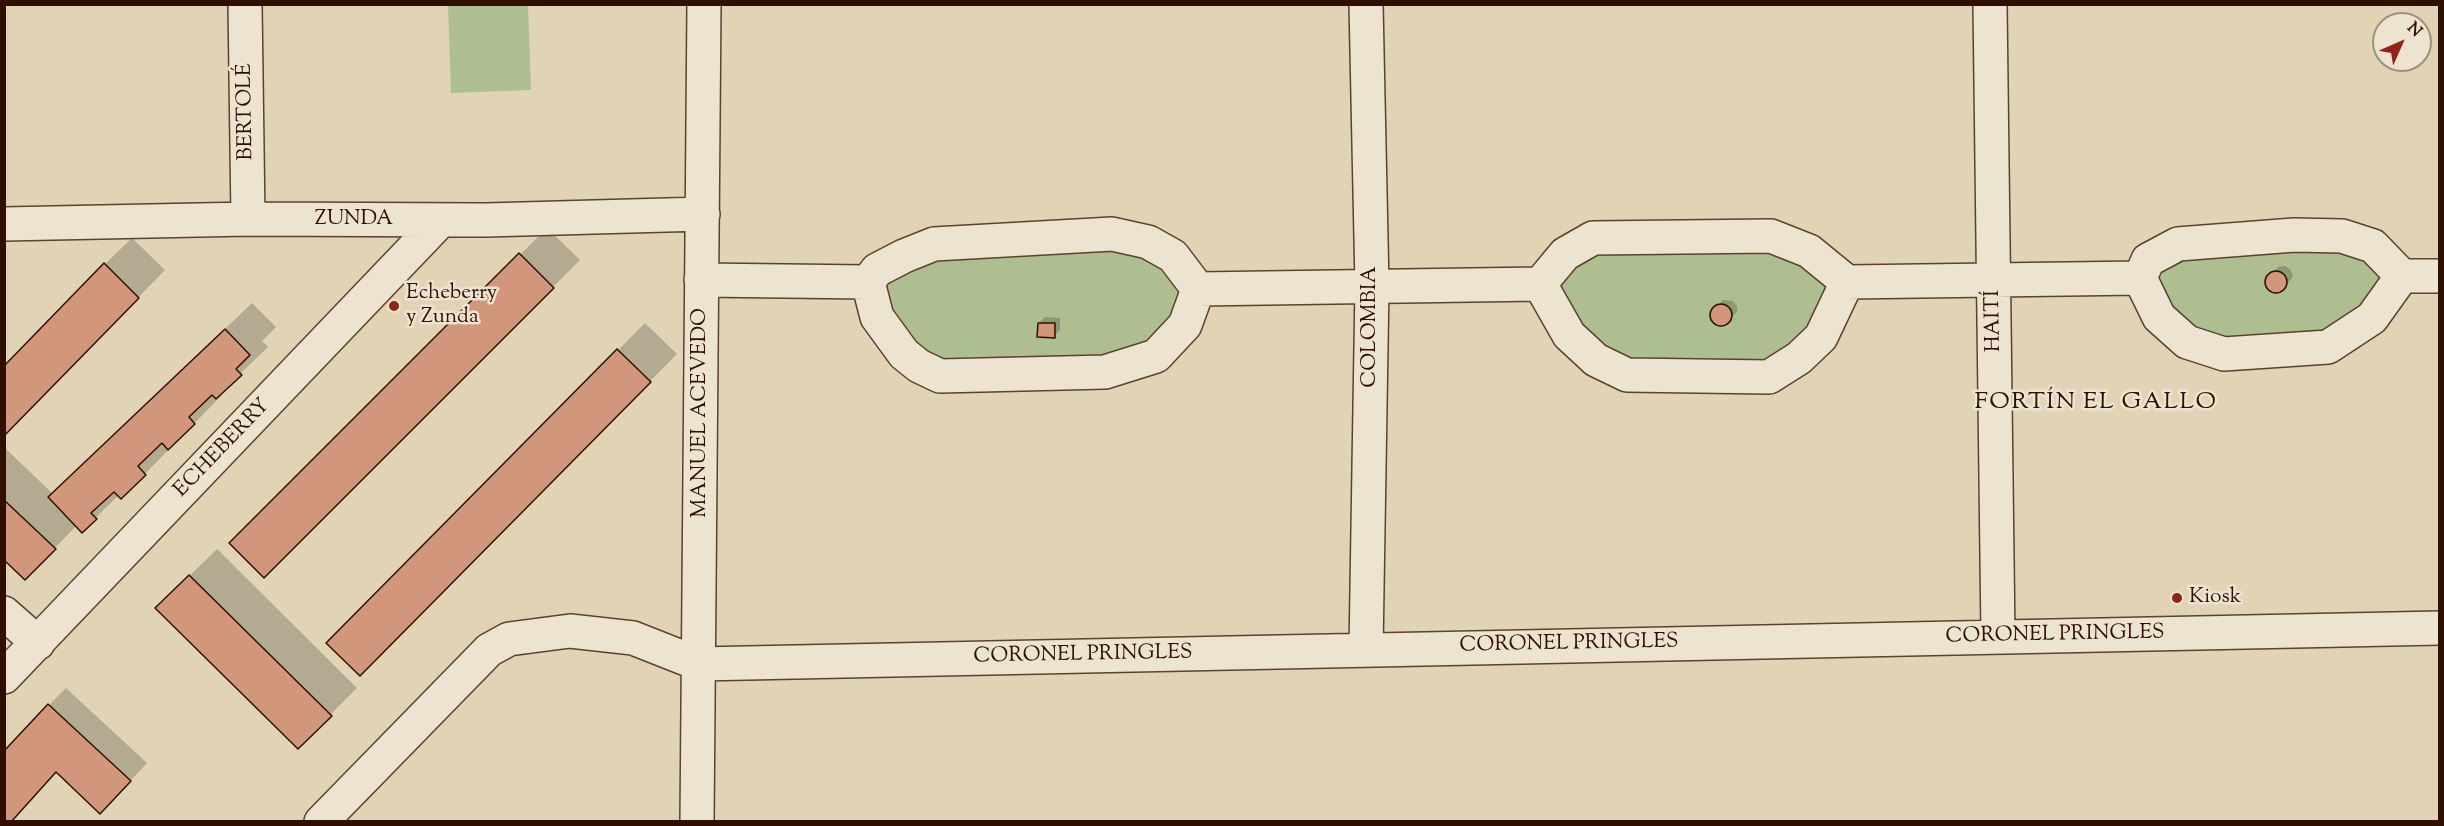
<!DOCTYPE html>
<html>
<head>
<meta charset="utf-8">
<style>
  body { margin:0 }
  #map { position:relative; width:2444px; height:826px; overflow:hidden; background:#e1d4b6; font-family:"Sorts Mill Goudy",serif }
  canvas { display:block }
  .frame { position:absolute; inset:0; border:6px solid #2f1000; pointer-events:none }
  .north { position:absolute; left:2372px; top:12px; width:60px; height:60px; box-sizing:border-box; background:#ece3d0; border:2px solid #a08f7d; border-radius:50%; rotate:45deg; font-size:16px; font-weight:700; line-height:24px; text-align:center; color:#2f1000 }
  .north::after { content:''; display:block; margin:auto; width:21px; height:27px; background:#8f2418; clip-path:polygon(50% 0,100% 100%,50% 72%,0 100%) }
</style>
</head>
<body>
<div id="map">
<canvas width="2444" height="826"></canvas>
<div class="frame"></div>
<div class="north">N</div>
</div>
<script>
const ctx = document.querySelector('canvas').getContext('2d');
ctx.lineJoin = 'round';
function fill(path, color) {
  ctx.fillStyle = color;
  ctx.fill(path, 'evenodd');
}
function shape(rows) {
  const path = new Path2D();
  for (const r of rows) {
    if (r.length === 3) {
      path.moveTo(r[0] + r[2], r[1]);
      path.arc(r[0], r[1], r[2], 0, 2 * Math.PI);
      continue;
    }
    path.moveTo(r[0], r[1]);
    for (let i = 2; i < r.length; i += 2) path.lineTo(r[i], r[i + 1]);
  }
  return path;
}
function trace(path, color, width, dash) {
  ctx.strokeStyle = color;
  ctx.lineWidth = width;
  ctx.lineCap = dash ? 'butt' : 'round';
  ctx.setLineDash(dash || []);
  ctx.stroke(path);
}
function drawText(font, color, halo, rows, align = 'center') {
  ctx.font = font + ' "Sorts Mill Goudy",serif';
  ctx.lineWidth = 5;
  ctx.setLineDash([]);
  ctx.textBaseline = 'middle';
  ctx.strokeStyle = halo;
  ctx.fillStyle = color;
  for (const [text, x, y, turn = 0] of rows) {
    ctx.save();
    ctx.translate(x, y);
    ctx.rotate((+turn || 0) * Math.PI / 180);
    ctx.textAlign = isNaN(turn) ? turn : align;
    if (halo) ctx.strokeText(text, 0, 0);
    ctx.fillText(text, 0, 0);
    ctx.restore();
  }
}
fill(shape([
  [448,5,528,5,531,90,451,93],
  [1112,234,1198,289,1156,356,940,376,904,354,877,270,904,256],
  [1771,236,1847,282,1799,358,1627,375,1540,284,1565,254],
  [2342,236,2402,276,2328,347,2187,342,2148,260]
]), '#aebe91');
fill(shape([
  [547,228,580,260,264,576,231,543],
  [132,238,165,270,23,416,105,264],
  [2285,266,2290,269,2293,276,2284,289,2275,292,2268,287,2267,281,2278,267],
  [1723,300,1733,301,1737,306,1737,312,1723,325,1717,324,1711,318,1712,312],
  [252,303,276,327,262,341,268,347,219,394,221,396,145,474,119,495,82,531,77,525,52,551,4,558,4,447,53,494],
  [1045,317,1060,318,1060,330,1054,336,1039,323],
  [645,323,677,354,360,674,329,643],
  [217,549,357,688,298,747,157,608],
  [66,688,147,763,117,795,56,771,49,705]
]), '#0003');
const building = shape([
  [519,253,554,288,264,578,229,543,519,253],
  [104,263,139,298,4,436,4,366,104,263],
  [2276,282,11],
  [1721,315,11],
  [1038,323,1055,323,1055,338,1037,337,1038,323],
  [225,329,250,355,236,369,242,375,216,399,212,395,189,417,195,424,168,450,162,443,138,466,146,475,121,499,114,492,91,513,97,519,82,533,48,497,225,329],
  [617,349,651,382,360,676,326,643,617,349],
  [4,500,56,549,25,580,4,560,4,500],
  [189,575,332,716,298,749,155,608,189,575],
  [48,704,131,781,100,814,56,772,11,822,4,822,4,751,48,704]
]);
fill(building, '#d2967d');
trace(building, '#2f1000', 1.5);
const minor = shape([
  [245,4,248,219],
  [1990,4,1998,637],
  [4,224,248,219,486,220,703,214],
  [2402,276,2372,318,2328,347,2224,354,2187,342,2159,317,2140,278,2148,260,2178,244,2294,235,2342,236,2373,246,2402,276,2440,276],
  [701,280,868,282,877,317,904,354,919,366,940,376,1105,372,1156,356,1185,325,1198,289,1173,256,1148,242,1112,234,934,244,904,256,877,270,868,282],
  [1540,284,1569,335,1596,360,1627,375,1769,377,1799,358,1821,337,1847,282],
  [1198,289,1540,284,1565,254,1593,238,1771,236,1809,251,1847,282,2140,278],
  [4,613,38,643],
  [1366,649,1372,286,1366,4],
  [4,677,441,220],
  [321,822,489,650,509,639,570,631,633,638,699,664,2440,628],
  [697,822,704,4]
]);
trace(minor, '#5c412e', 36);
trace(minor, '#ece3d0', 33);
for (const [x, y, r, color] of [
  [394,306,6,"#8f2418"],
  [2177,598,6,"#8f2418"]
]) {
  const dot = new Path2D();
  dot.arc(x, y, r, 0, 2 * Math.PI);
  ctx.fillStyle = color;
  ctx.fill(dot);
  trace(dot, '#ece3d0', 2);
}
drawText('21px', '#2f1000', '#ece3d0', [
  ["BERTOLÉ",247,112,-91],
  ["ZUNDA",354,220],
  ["HAITÍ",1995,321,-91],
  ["COLOMBIA",1371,327,-90],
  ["MANUEL ACEVEDO",701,413,-90],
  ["ECHEBERRY",223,449,-46],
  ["CORONEL PRINGLES",2055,636,-1],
  ["CORONEL PRINGLES",1569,645,-1],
  ["CORONEL PRINGLES",1083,656,-1]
]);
drawText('21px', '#2f1000', '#ece3d0', [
  ["Echeberry",406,294],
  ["y Zunda",406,318],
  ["Kiosk",2189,598]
], 'left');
ctx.letterSpacing = '1.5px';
drawText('24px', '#2f1000', '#ece3d0', [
  ["FORTÍN EL GALLO",2096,404]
]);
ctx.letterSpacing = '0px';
</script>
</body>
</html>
